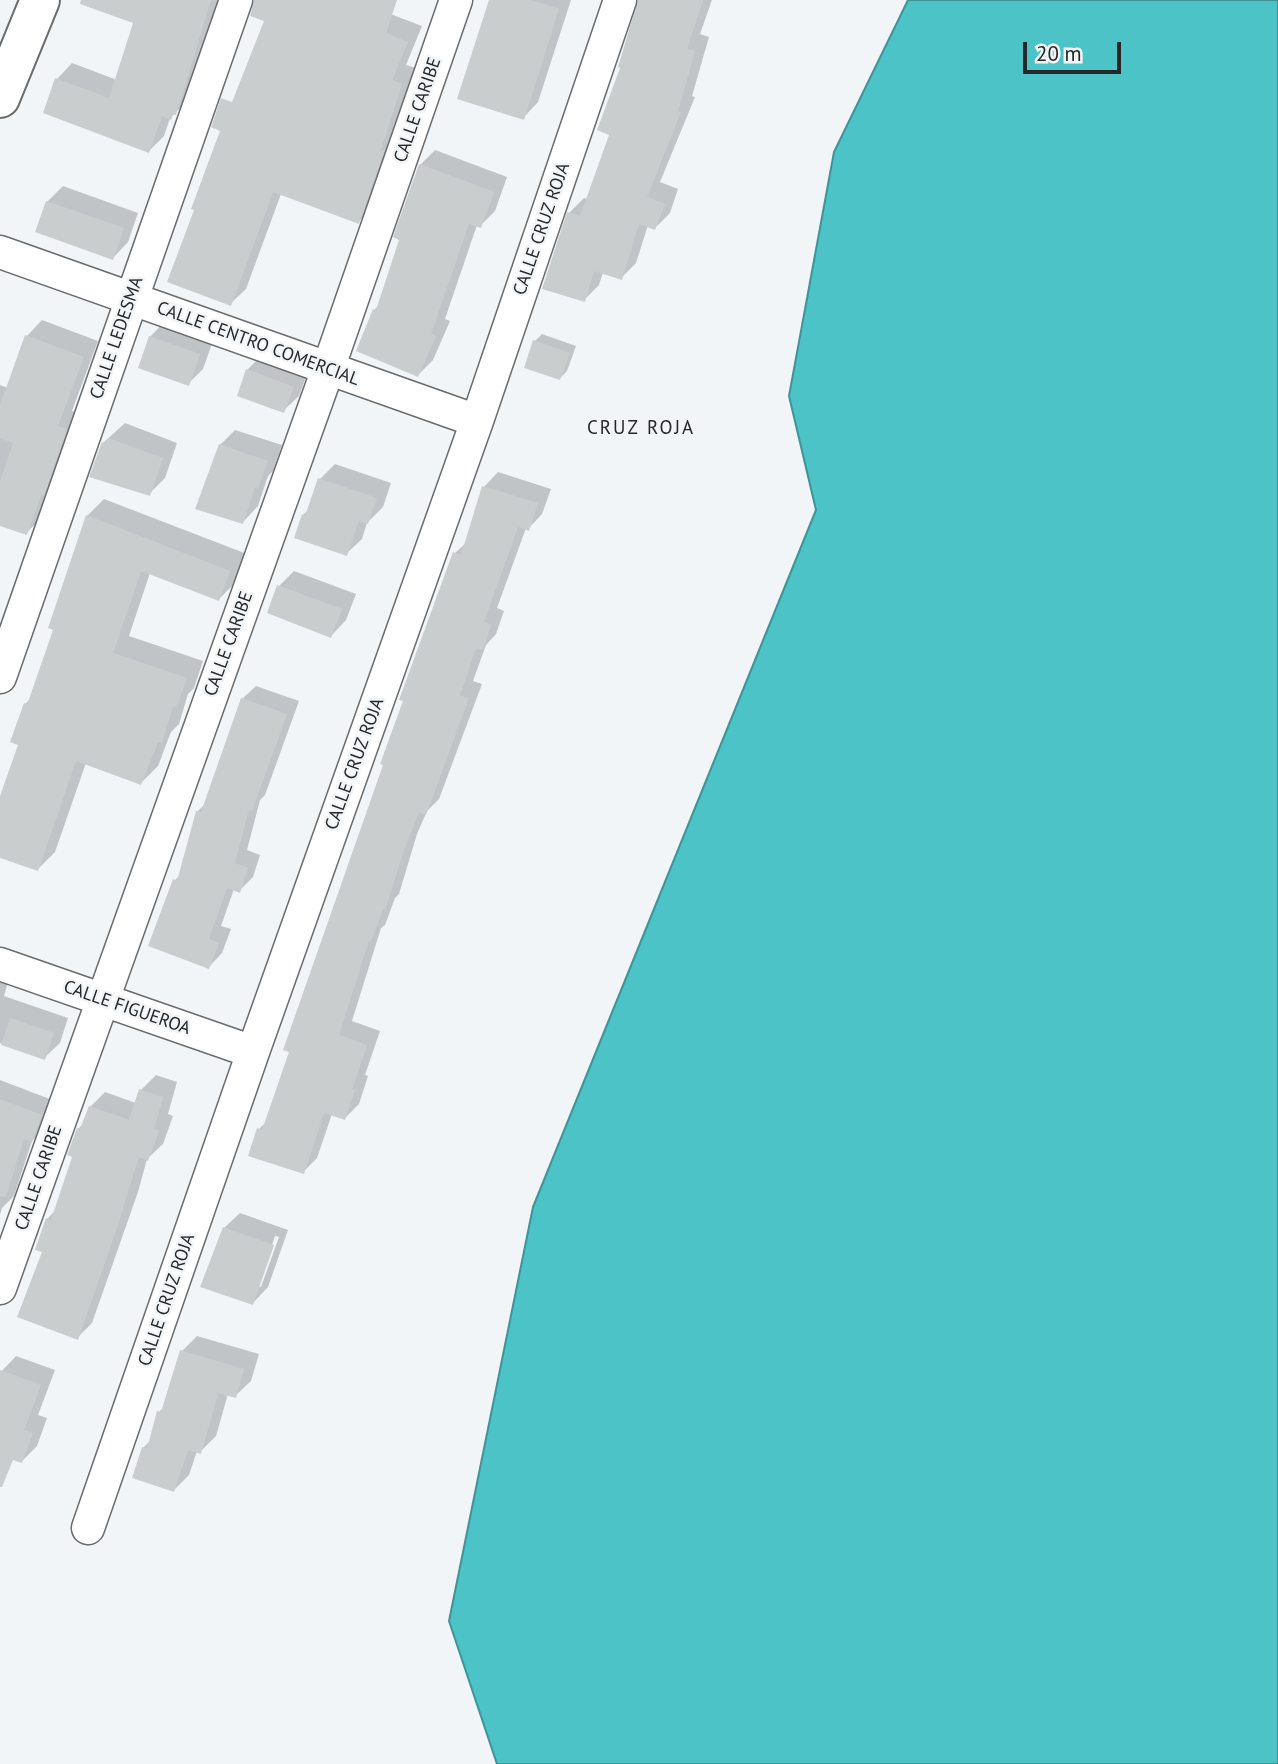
<!DOCTYPE html>
<html>
<head>
<meta charset="utf-8">
<style>
  body { margin:0 }
  #map { position:relative; width:1278px; height:1764px; overflow:hidden; background:#f2f5f8; font-family:"PT Sans",sans-serif }
  canvas { display:block }
  .scale { position:absolute; left:1023px; top:42px; width:98px; height:32px; box-sizing:border-box; border:4px solid #252627; border-top:0; padding-left:9px; font-size:21px; line-height:24px; white-space:nowrap; color:#252627; -webkit-text-stroke:5px #f2f5f8; paint-order:stroke }
</style>
</head>
<body>
<div id="map">
<canvas width="1278" height="1764"></canvas>
<div class="scale">20 m</div>
</div>
<script>
const ctx = document.querySelector('canvas').getContext('2d');
ctx.lineJoin = 'round';
function fill(path, color) {
  ctx.fillStyle = color;
  ctx.fill(path, 'evenodd');
}
function shape(rows) {
  const path = new Path2D();
  for (const r of rows) {
    path.moveTo(r[0], r[1]);
    for (let i = 2; i < r.length; i += 2) path.lineTo(r[i], r[i + 1]);
  }
  return path;
}
function trace(path, color, width, dash) {
  ctx.strokeStyle = color;
  ctx.lineWidth = width;
  ctx.lineCap = dash ? 'butt' : 'round';
  ctx.setLineDash(dash || []);
  ctx.stroke(path);
}
function drawText(font, color, halo, rows, align = 'center') {
  ctx.font = font + ' "PT Sans",sans-serif';
  ctx.lineWidth = 5;
  ctx.setLineDash([]);
  ctx.textBaseline = 'middle';
  ctx.strokeStyle = halo;
  ctx.fillStyle = color;
  for (const [text, x, y, turn = 0] of rows) {
    ctx.save();
    ctx.translate(x, y);
    ctx.rotate((+turn || 0) * Math.PI / 180);
    ctx.textAlign = isNaN(turn) ? turn : align;
    if (halo) ctx.strokeText(text, 0, 0);
    ctx.fillText(text, 0, 0);
    ctx.restore();
  }
}
const water = shape([
  [908,0,1278,0,1278,1764,497,1764,449,1621,533,1207,816,510,789,396,834,152,908,0]
]);
fill(water, '#4bc3c7');
trace(water, '#409497', 2);
fill(shape([
  [96,0,221,0,191,98,170,118,164,136,149,151,45,112,57,79,72,63,117,80,135,22],
  [269,0,354,0,422,26,406,65,417,68,374,207,358,222,281,194,246,289,230,304],
  [491,0,571,0,538,102,523,118],
  [642,0,712,0,700,34,709,37,692,96,695,97,660,182,678,189,670,213,655,228,648,225,636,263,621,278,603,272,599,285,584,300,569,213,584,198,588,199,611,134,623,67],
  [435,150,507,177,495,211,480,226,477,225,445,319,450,321,433,360,418,375,374,310,379,305,402,239,420,165],
  [63,186,138,213,128,242,113,258,47,202],
  [42,320,98,341,72,411,81,414,42,518,26,533,0,524,0,385,8,388,27,336],
  [165,321,214,338,203,369,188,384,150,337],
  [542,334,576,346,567,371,560,378,535,341],
  [263,354,308,371,299,396,283,411,239,394,248,369],
  [125,423,177,443,165,478,149,494,103,443],
  [235,430,282,445,273,471,268,476,258,506,243,522,220,445],
  [335,464,391,483,383,507,367,523,362,539,346,554,303,515,309,509,320,479],
  [498,472,551,489,542,514,528,529,526,528,497,608,504,611,496,634,486,645,473,681,482,684,439,799,427,811,417,834,399,894,395,898,385,925,381,928,352,1021,380,1031,365,1075,368,1076,359,1104,345,1118,332,1114,317,1158,303,1172,259,1129,267,1121,455,553,468,541,484,487],
  [104,499,247,554,236,582,219,599,150,573,129,636,203,661,194,688,188,694,179,724,171,732,158,766,141,783,86,763,55,852,38,869,0,856,0,801,20,744,25,704,31,698,55,629,87,516],
  [294,571,356,594,346,620,331,636,279,586],
  [256,686,299,701,265,795,260,800,247,850,260,855,253,877,239,891,234,889,221,926,231,929,222,953,209,967,175,880,181,874,197,812,206,803,242,699],
  [0,968,11,971,4,996,68,1018,60,1043,44,1058,0,1043],
  [156,1075,177,1082,168,1114,173,1116,163,1144,147,1159,138,1192,92,1323,77,1338,44,1251,47,1219,56,1210,74,1156,78,1129,85,1122,90,1107,105,1092,136,1103,141,1090],
  [0,1080,55,1101,46,1127,32,1141,14,1196,2,1208,0,1215],
  [240,1213,288,1230,268,1287,253,1303,224,1228],
  [275,1236,279,1237,261,1287,258,1287],
  [197,1336,259,1354,251,1381,235,1396,228,1394,216,1436,200,1452,197,1451,189,1475,174,1490,143,1448,151,1440,159,1412,164,1407,182,1351],
  [16,1356,55,1370,38,1415,47,1418,37,1446,22,1461,0,1453,0,1373]
]), '#0003');
fill(shape([
  [81,0,211,0,176,115,173,114,171,120,162,116,149,153,43,113,55,78,109,98,133,23,80,4],
  [254,0,397,0,386,33,408,42,392,80,402,84,381,150,384,151,359,224,273,192,231,306,167,282,194,210,191,209,220,131,211,127,221,98,232,102,264,21,250,16],
  [489,0,531,0,559,9,524,120,457,99],
  [638,0,703,0,687,49,695,51,678,111,681,112,647,197,665,204,655,230,639,224,622,280,594,271,585,302,542,289,567,212,580,216,609,135,597,130,620,68,618,67],
  [419,164,494,192,481,228,469,224,431,334,436,336,418,377,356,351,373,309,376,310,399,240,393,237],
  [46,201,124,228,113,260,35,232],
  [25,335,84,357,58,426,67,429,44,496,41,495,27,535,0,526,0,481,13,443,0,438,0,405],
  [149,336,200,354,189,386,138,368],
  [533,340,570,353,560,380,524,368],
  [246,369,294,387,284,413,237,396],
  [108,438,163,458,150,496,89,477,102,442,106,443],
  [219,444,268,461,258,488,255,487,243,524,195,509],
  [318,478,377,498,368,524,359,521,347,556,294,538,302,514,305,516],
  [482,486,538,503,529,531,518,527,484,622,491,625,483,650,476,648,460,695,469,698,426,815,419,812,404,850,385,910,383,909,371,941,369,940,339,1035,367,1045,352,1089,355,1090,345,1120,324,1113,304,1174,248,1156,257,1128,262,1130,289,1052,283,1050,383,765,380,764,403,701,399,700,453,552,461,555],
  [86,515,230,571,219,601,141,571,113,653,187,678,177,707,173,706,162,743,158,742,141,785,76,761,38,871,0,858,0,796,18,745,10,742,24,703,27,705,53,630,48,628],
  [277,585,342,609,331,638,267,613],
  [241,698,287,714,252,811,249,809,235,863,248,868,240,893,227,888,209,939,219,943,209,969,148,946,173,879,177,881,196,811,201,812],
  [10,1018,54,1033,45,1060,1,1045],
  [139,1089,163,1097,154,1129,159,1131,148,1161,139,1157,123,1207,124,1207,78,1340,17,1317,42,1252,35,1250,46,1218,51,1220,72,1157,67,1155,77,1128,80,1129,89,1106,129,1120],
  [0,1099,42,1115,32,1142,24,1139,6,1197,0,1196],
  [223,1227,274,1245,253,1305,200,1287],
  [180,1350,244,1369,236,1398,218,1393,201,1454,188,1450,174,1492,132,1478,142,1447,147,1449,157,1411,161,1412],
  [0,1370,41,1385,24,1430,33,1433,22,1463,13,1460,2,1487,0,1487]
]), '#c9cdce');
const street = shape([
  [0,252,477,421],
  [0,677,236,0],
  [0,964,253,1052],
  [0,1288,328,369,456,0],
  [88,1528,253,1052,477,421,620,0]
]);
const primary = shape([
  [0,98,40,0]
]);
trace(street, '#696b6e', 35);
trace(primary, '#696b6e', 42);
trace(street, '#fff', 32);
trace(primary, '#fff', 38);
drawText('18px', '#252627', '#f2f5f8', [
  ["CALLE CARIBE",418,110,-71],
  ["CALLE CRUZ ROJA",542,229,-71],
  ["CALLE LEDESMA",117,338,-71],
  ["CALLE CENTRO COMERCIAL",258,344,20],
  ["CALLE CARIBE",229,644,-70],
  ["CALLE CRUZ ROJA",355,764,-70],
  ["CALLE FIGUEROA",127,1008,19],
  ["CALLE CARIBE",39,1178,-71],
  ["CALLE CRUZ ROJA",167,1300,-71]
]);
ctx.letterSpacing = '2px';
drawText('19px', '#252627', '#f2f5f8', [
  ["CRUZ ROJA",641,429]
]);
ctx.letterSpacing = '0px';
</script>
</body>
</html>
